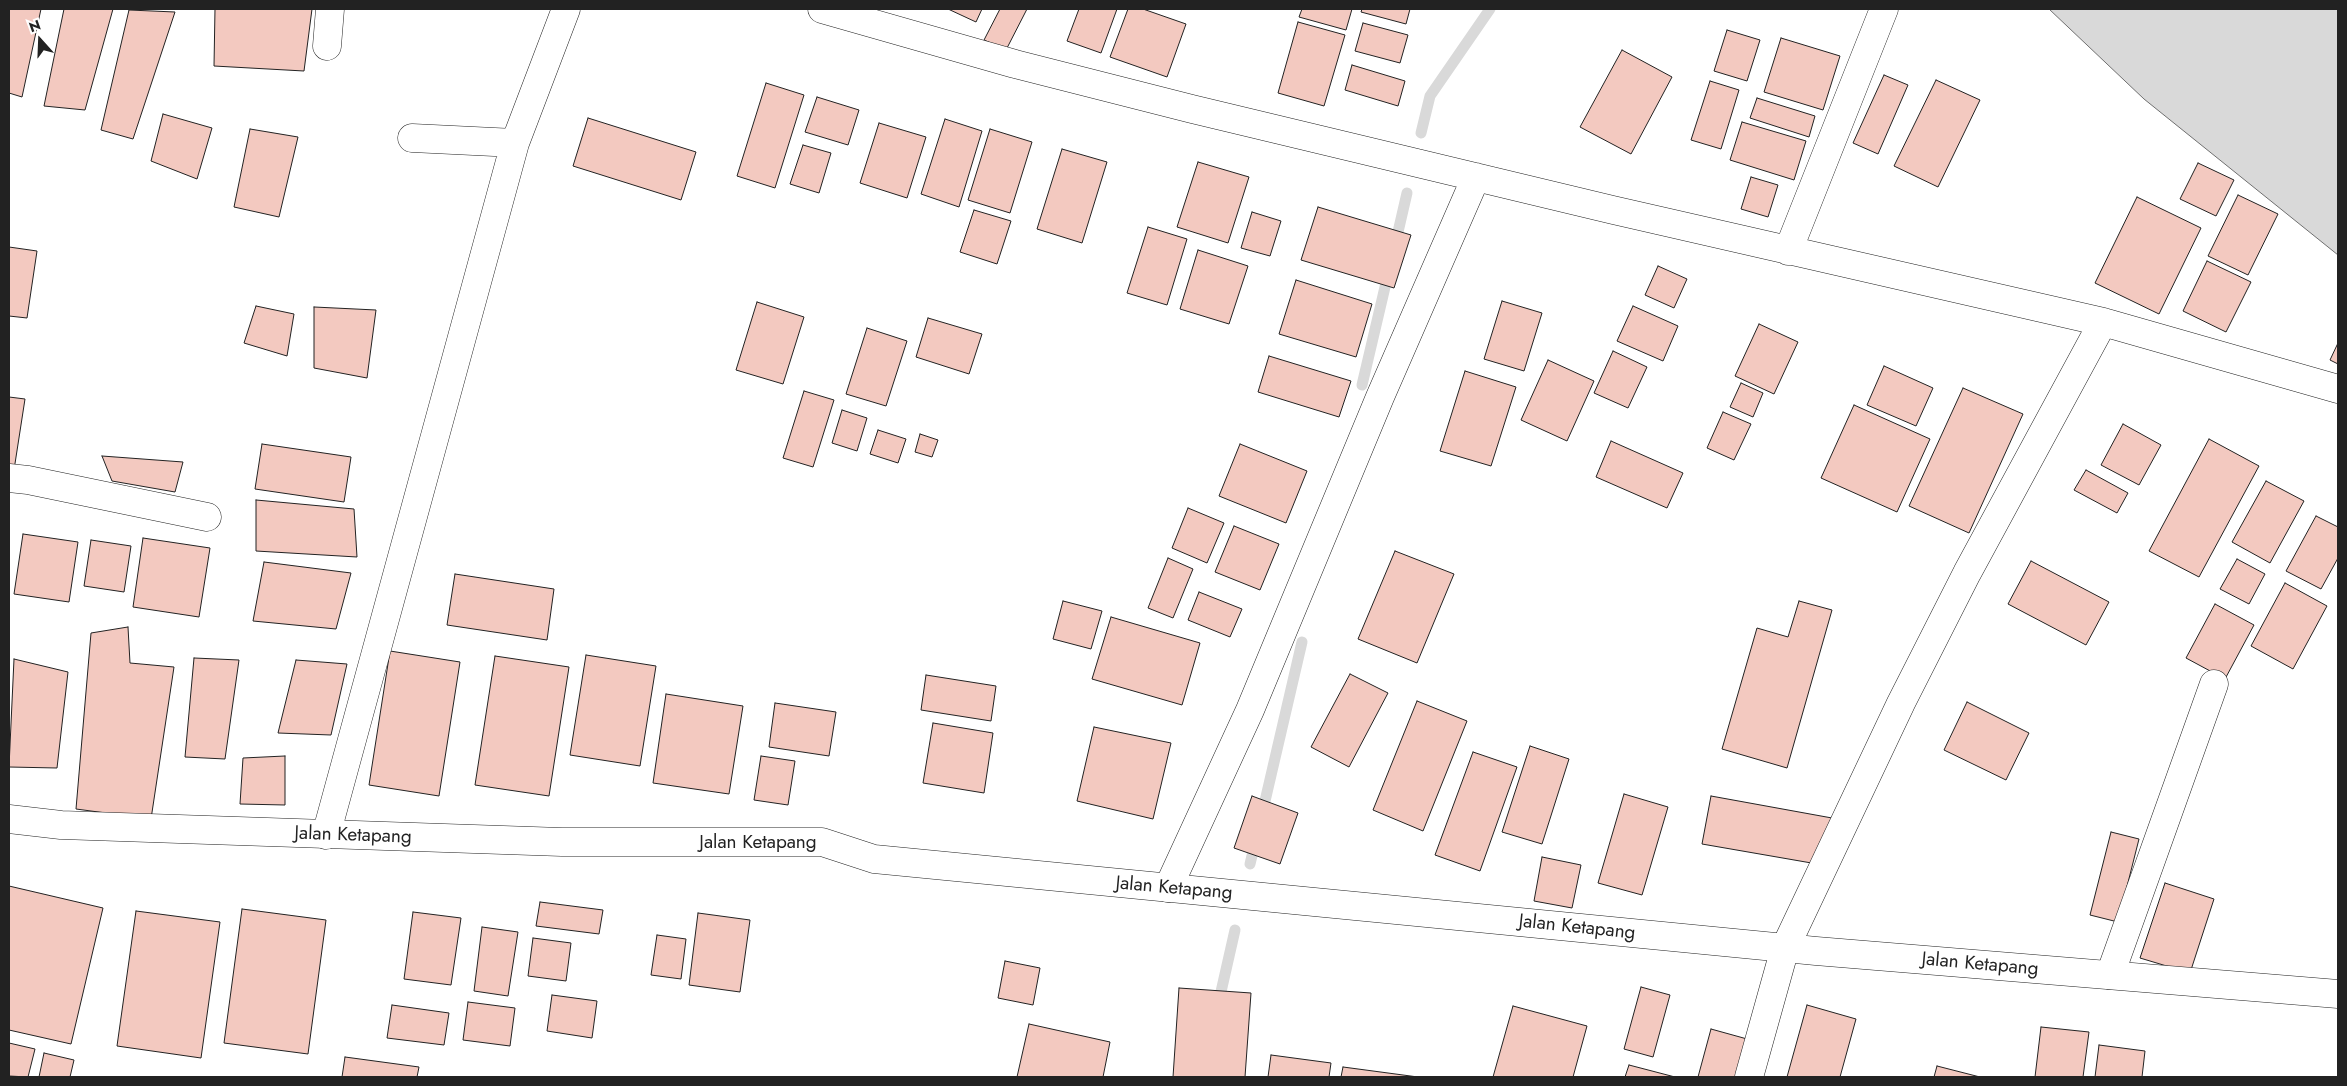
<!DOCTYPE html>
<html>
<head>
<meta charset="utf-8">
<style>
  body { margin:0 }
  #map { position:relative; width:2347px; height:1086px; overflow:hidden; background:#fff; font-family:Jost,sans-serif }
  canvas { display:block }
  .frame { position:absolute; inset:0; border:10px solid #222; pointer-events:none }
  .north { position:absolute; left:15px; top:15px; width:50px; height:50px; -webkit-text-stroke:4px #fff; paint-order:stroke; rotate:340deg; font-size:14px; font-weight:700; line-height:20px; text-align:center; color:#222 }
  .north::after { content:''; display:block; margin:auto; width:18px; height:22px; background:#222; clip-path:polygon(50% 0,100% 100%,50% 72%,0 100%) }
</style>
</head>
<body>
<div id="map">
<canvas width="2347" height="1086"></canvas>
<div class="frame"></div>
<div class="north">N</div>
</div>
<script>
const ctx = document.querySelector('canvas').getContext('2d');
ctx.lineJoin = 'round';
function fill(path, color) {
  ctx.fillStyle = color;
  ctx.fill(path, 'evenodd');
}
function shape(rows) {
  const path = new Path2D();
  for (const r of rows) {
    path.moveTo(r[0], r[1]);
    for (let i = 2; i < r.length; i += 2) path.lineTo(r[i], r[i + 1]);
  }
  return path;
}
function trace(path, color, width, dash) {
  ctx.strokeStyle = color;
  ctx.lineWidth = width;
  ctx.lineCap = dash ? 'butt' : 'round';
  ctx.setLineDash(dash || []);
  ctx.stroke(path);
}
function drawText(font, color, halo, rows, align = 'center') {
  ctx.font = font + ' Jost,sans-serif';
  ctx.lineWidth = 4;
  ctx.setLineDash([]);
  ctx.textBaseline = 'middle';
  ctx.strokeStyle = halo;
  ctx.fillStyle = color;
  for (const [text, x, y, turn = 0] of rows) {
    ctx.save();
    ctx.translate(x, y);
    ctx.rotate((+turn || 0) * Math.PI / 180);
    ctx.textAlign = isNaN(turn) ? turn : align;
    if (halo) ctx.strokeText(text, 0, 0);
    ctx.fillText(text, 0, 0);
    ctx.restore();
  }
}
const water = shape([
  [2049,9,2338,9,2338,255,2144,99,2049,9]
]);
fill(water, '#d9d9d9');
trace(water, '#6f6f6f', 1);
trace(shape([
  [1421,133,1430,96,1490,9],
  [1395,245,1407,193],
  [1362,385,1389,270],
  [1262,814,1302,642],
  [1250,864,1256,839],
  [1218,1005,1235,930]
]), '#d9d9d9', 11);
const building = shape([
  [9,9,41,9,22,97,9,93,9,9],
  [64,9,113,9,85,110,44,106,64,9],
  [215,9,312,9,304,71,214,66,215,9],
  [948,9,982,9,976,22,948,9],
  [1000,9,1027,9,1006,50,984,40,1000,9],
  [1079,9,1117,9,1101,53,1067,41,1079,9],
  [1128,9,1143,9,1186,24,1167,77,1110,57,1128,9],
  [1302,9,1352,9,1346,30,1299,17,1302,9],
  [1362,9,1410,9,1406,24,1361,12,1362,9],
  [129,10,175,12,133,139,101,130,129,10],
  [1298,22,1345,35,1324,106,1278,93,1298,22],
  [1363,23,1408,35,1400,63,1355,51,1363,23],
  [1727,30,1760,40,1747,81,1714,71,1727,30],
  [1781,38,1840,56,1823,110,1764,92,1781,38],
  [1622,50,1672,77,1631,154,1580,127,1622,50],
  [1352,65,1405,81,1398,106,1345,90,1352,65],
  [1884,75,1908,85,1878,154,1853,143,1884,75],
  [1936,80,1980,100,1938,187,1894,166,1936,80],
  [1710,81,1739,90,1721,149,1691,140,1710,81],
  [766,83,804,95,775,188,737,176,766,83],
  [817,97,859,110,848,145,805,132,817,97],
  [1757,98,1815,116,1809,137,1750,118,1757,98],
  [163,114,212,128,197,179,151,161,163,114],
  [588,118,696,152,681,200,573,166,588,118],
  [945,119,982,131,959,207,921,194,945,119],
  [1742,122,1806,141,1794,180,1730,160,1742,122],
  [879,123,926,137,907,198,860,183,879,123],
  [250,129,298,137,279,217,234,207,250,129],
  [990,129,1032,142,1010,213,968,200,990,129],
  [803,145,831,153,819,193,790,184,803,145],
  [1062,149,1107,162,1082,243,1037,229,1062,149],
  [1198,162,1249,177,1228,243,1177,227,1198,162],
  [2198,163,2234,180,2216,216,2180,199,2198,163],
  [1751,177,1778,185,1768,217,1741,209,1751,177],
  [2238,195,2278,214,2248,275,2208,256,2238,195],
  [2137,197,2201,228,2159,314,2095,283,2137,197],
  [1318,207,1411,235,1394,288,1301,260,1318,207],
  [974,210,1011,221,997,264,960,252,974,210],
  [1252,212,1281,221,1270,256,1241,248,1252,212],
  [1148,227,1187,239,1167,305,1127,293,1148,227],
  [9,247,37,251,27,318,9,316,9,247],
  [1198,250,1248,266,1229,324,1180,309,1198,250],
  [2207,261,2251,282,2226,332,2183,311,2207,261],
  [1658,266,1687,279,1674,308,1645,295,1658,266],
  [1296,280,1372,304,1356,357,1279,334,1296,280],
  [1502,301,1542,313,1524,371,1484,359,1502,301],
  [757,302,804,317,783,384,736,370,757,302],
  [256,306,294,314,287,356,244,343,256,306],
  [1633,306,1678,326,1663,361,1617,341,1633,306],
  [314,307,376,310,367,378,314,368,314,307],
  [928,318,982,334,969,374,916,357,928,318],
  [1759,324,1798,342,1774,394,1735,376,1759,324],
  [867,328,907,341,886,406,846,394,867,328],
  [2338,343,2338,364,2330,360,2338,343],
  [1613,351,1647,367,1628,408,1594,393,1613,351],
  [1269,356,1351,381,1339,417,1258,392,1269,356],
  [1548,360,1594,381,1567,441,1521,420,1548,360],
  [1884,366,1933,388,1916,426,1867,405,1884,366],
  [1465,371,1516,387,1491,466,1440,451,1465,371],
  [1741,383,1763,393,1753,417,1730,407,1741,383],
  [1963,388,2023,414,1969,533,1909,506,1963,388],
  [804,391,834,400,813,467,783,458,804,391],
  [9,397,25,399,14,470,9,469,9,397],
  [1854,405,1930,439,1897,512,1821,478,1854,405],
  [842,410,867,418,857,451,832,443,842,410],
  [1723,412,1751,424,1734,460,1707,448,1723,412],
  [2123,424,2161,445,2139,485,2101,465,2123,424],
  [878,430,906,439,898,463,870,454,878,430],
  [920,434,938,440,932,457,915,452,920,434],
  [2209,439,2259,466,2199,577,2149,551,2209,439],
  [1611,441,1683,473,1667,508,1596,477,1611,441],
  [262,444,351,457,344,502,255,489,262,444],
  [1240,444,1307,471,1286,523,1219,496,1240,444],
  [102,456,183,462,175,492,112,481,102,456],
  [2086,470,2128,493,2117,513,2074,490,2086,470],
  [2266,481,2304,501,2270,563,2232,542,2266,481],
  [256,500,354,509,357,557,256,551,256,500],
  [1188,508,1224,523,1207,563,1172,548,1188,508],
  [2316,516,2338,527,2338,558,2321,589,2286,571,2316,516],
  [1234,526,1279,544,1260,590,1215,572,1234,526],
  [23,534,78,542,69,602,14,594,23,534],
  [143,538,210,548,199,617,133,607,143,538],
  [91,540,131,546,124,592,84,586,91,540],
  [1395,551,1454,574,1417,663,1358,639,1395,551],
  [1168,558,1193,569,1173,618,1148,608,1168,558],
  [2237,559,2265,574,2249,604,2220,589,2237,559],
  [2031,561,2109,602,2086,645,2008,604,2031,561],
  [264,562,351,573,336,629,253,621,264,562],
  [455,574,554,589,547,640,447,625,455,574],
  [2285,583,2327,606,2293,669,2251,646,2285,583],
  [1199,592,1242,609,1230,637,1188,620,1199,592],
  [1063,601,1102,611,1091,649,1053,639,1063,601],
  [1799,601,1832,610,1787,768,1722,749,1757,628,1788,637,1799,601],
  [2215,604,2254,625,2225,679,2186,658,2215,604],
  [1111,617,1200,643,1182,705,1092,679,1111,617],
  [128,627,130,663,174,667,151,819,76,809,91,633,128,627],
  [390,651,460,662,439,796,369,785,390,651],
  [586,655,656,666,640,766,570,755,586,655],
  [495,656,569,667,549,796,475,785,495,656],
  [194,658,239,660,225,759,185,757,194,658],
  [14,659,68,672,57,768,9,767,14,659],
  [296,660,347,664,331,735,278,733,296,660],
  [1350,674,1388,693,1349,767,1311,747,1350,674],
  [926,675,996,686,991,721,921,710,926,675],
  [666,694,743,706,729,794,653,783,666,694],
  [1417,701,1467,721,1423,831,1373,810,1417,701],
  [1967,702,2029,733,2006,780,1944,750,1967,702],
  [775,703,836,712,829,756,769,747,775,703],
  [933,723,993,733,984,793,923,783,933,723],
  [1094,727,1171,743,1153,819,1077,801,1094,727],
  [1530,746,1569,759,1542,844,1502,832,1530,746],
  [1473,752,1517,767,1480,871,1435,855,1473,752],
  [285,756,285,805,240,804,243,758,285,756],
  [761,756,795,761,788,805,754,800,761,756],
  [1624,794,1668,807,1642,895,1598,883,1624,794],
  [1252,796,1298,813,1280,864,1234,848,1252,796],
  [1711,796,1832,818,1823,865,1702,844,1711,796],
  [2111,832,2139,839,2118,922,2090,915,2111,832],
  [1542,857,1581,865,1572,908,1534,901,1542,857],
  [2165,883,2214,899,2190,973,2140,958,2165,883],
  [9,886,103,908,71,1044,9,1030,9,886],
  [540,902,603,910,599,934,536,926,540,902],
  [242,909,326,920,308,1054,224,1043,242,909],
  [136,911,220,922,201,1058,117,1046,136,911],
  [413,912,461,918,451,985,404,979,413,912],
  [698,913,750,920,740,992,689,985,698,913],
  [482,927,518,932,508,996,474,991,482,927],
  [657,935,686,939,681,979,651,975,657,935],
  [533,938,571,943,566,981,528,976,533,938],
  [1005,961,1040,968,1033,1005,998,998,1005,961],
  [1641,987,1670,995,1653,1057,1624,1049,1641,987],
  [1179,988,1251,993,1245,1077,1173,1077,1179,988],
  [552,995,597,1001,592,1038,547,1031,552,995],
  [468,1002,515,1008,510,1046,463,1040,468,1002],
  [392,1005,449,1013,444,1045,387,1038,392,1005],
  [1807,1005,1856,1019,1840,1077,1787,1077,1807,1005],
  [1513,1006,1587,1026,1573,1077,1493,1077,1513,1006],
  [1029,1024,1110,1042,1103,1077,1017,1077,1029,1024],
  [2041,1027,2089,1032,2083,1077,2035,1077,2041,1027],
  [1711,1029,1758,1042,1749,1077,1698,1077,1711,1029],
  [9,1043,35,1049,28,1077,9,1076,9,1043],
  [2099,1045,2145,1051,2142,1077,2095,1077,2099,1045],
  [44,1053,74,1060,70,1077,39,1077,44,1053],
  [1271,1055,1331,1063,1329,1077,1268,1077,1271,1055],
  [345,1057,419,1067,417,1077,342,1077,345,1057],
  [1629,1065,1675,1077,1625,1077,1629,1065],
  [1937,1066,1980,1077,1934,1077,1937,1066],
  [1343,1067,1418,1077,1341,1077,1343,1067]
]);
fill(building, '#f3c9c0');
trace(building, '#222', 1);
const minor = shape([
  [822,9,1015,64,1192,109,1613,210,2103,322,1967,573,1901,703,1785,948,1749,1077],
  [327,46,330,9],
  [412,138,515,143],
  [1788,251,1884,9],
  [2103,322,2338,389],
  [9,478,28,480,207,517],
  [326,835,515,143,566,9],
  [1168,888,1250,710,1380,397,1476,177],
  [2110,975,2214,684]
]);
const major = shape([
  [9,819,61,825,562,842,822,842,874,859,1816,951,2338,994]
]);
trace(minor, '#222', 29);
trace(major, '#222', 29);
trace(minor, '#fff', 28);
trace(major, '#fff', 28);
drawText('19px', '#222', '#fff', [
  ["Jalan Ketapang",353,836,2],
  ["Jalan Ketapang",758,843],
  ["Jalan Ketapang",1174,889,5],
  ["Jalan Ketapang",1577,928,6],
  ["Jalan Ketapang",1980,965,5]
]);
</script>
</body>
</html>
